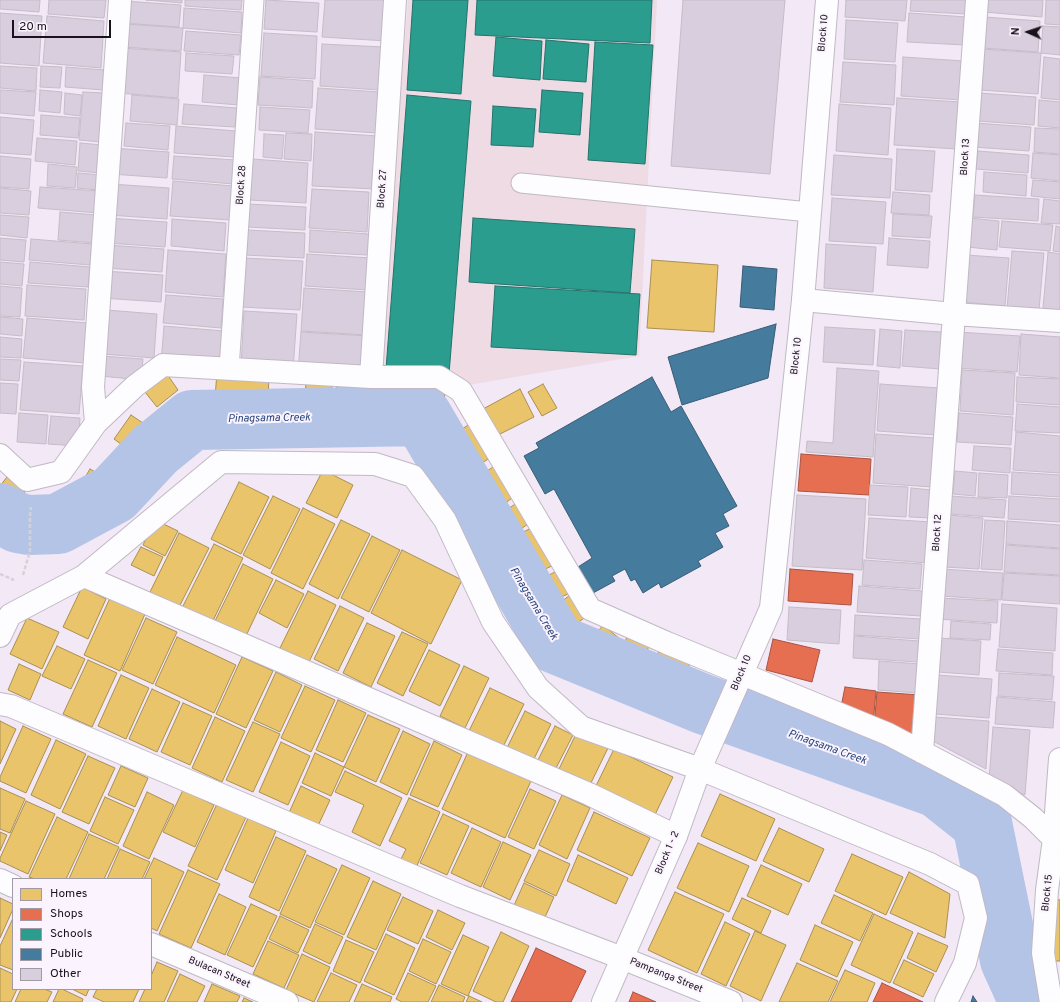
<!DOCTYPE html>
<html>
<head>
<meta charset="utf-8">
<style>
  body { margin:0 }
  #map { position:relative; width:1060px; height:1002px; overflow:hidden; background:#f2e8f6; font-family:Overpass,sans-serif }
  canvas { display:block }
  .legend { position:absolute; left:12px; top:878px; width:140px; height:112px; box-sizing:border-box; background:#fbf4fe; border:1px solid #a09aa3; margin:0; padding:5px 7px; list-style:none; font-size:12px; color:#18121b }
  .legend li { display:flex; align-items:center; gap:8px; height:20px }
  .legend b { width:20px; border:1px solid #a09aa3 }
  .north { position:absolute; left:1008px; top:12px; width:40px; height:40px; -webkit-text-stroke:3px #fbf4fe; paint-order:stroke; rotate:273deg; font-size:11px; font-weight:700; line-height:16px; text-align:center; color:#18121b }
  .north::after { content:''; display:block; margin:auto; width:14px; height:18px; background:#18121b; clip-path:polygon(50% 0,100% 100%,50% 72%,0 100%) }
  .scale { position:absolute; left:12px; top:20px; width:99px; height:18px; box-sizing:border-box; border:2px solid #18121b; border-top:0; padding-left:5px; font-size:12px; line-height:14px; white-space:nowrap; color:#18121b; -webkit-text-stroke:3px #fbf4fe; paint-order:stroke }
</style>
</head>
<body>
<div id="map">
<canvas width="1060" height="1002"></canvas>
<ul class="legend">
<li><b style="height:11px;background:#e9c46a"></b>Homes</li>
<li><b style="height:11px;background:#e76f51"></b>Shops</li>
<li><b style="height:11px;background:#2a9d8f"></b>Schools</li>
<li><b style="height:11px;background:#457b9d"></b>Public</li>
<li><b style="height:11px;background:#d8cedd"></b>Other</li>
</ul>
<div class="north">N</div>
<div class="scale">20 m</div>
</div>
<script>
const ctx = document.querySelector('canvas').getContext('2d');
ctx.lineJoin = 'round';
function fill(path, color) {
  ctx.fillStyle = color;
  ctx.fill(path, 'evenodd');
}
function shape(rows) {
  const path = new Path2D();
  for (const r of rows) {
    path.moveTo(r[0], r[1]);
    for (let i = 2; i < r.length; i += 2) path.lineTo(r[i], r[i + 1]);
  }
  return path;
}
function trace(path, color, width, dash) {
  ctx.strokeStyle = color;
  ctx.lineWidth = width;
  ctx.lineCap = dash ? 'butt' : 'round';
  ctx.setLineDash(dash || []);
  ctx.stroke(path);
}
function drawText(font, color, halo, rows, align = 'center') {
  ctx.font = font + ' Overpass,sans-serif';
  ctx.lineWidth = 4;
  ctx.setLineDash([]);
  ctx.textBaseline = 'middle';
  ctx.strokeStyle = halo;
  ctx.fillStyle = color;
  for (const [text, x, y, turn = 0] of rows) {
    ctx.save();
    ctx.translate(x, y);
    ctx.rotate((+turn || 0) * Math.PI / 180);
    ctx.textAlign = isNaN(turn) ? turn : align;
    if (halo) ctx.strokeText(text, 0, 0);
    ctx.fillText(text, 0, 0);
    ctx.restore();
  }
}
fill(shape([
  [408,0,657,0,639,356,462,386,378,377]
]), '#eedbe4');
const homes = shape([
  [652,260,718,265,714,332,647,328,652,260],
  [217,373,269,376,268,400,215,397,217,373],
  [167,374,178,390,157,407,145,392,167,374],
  [373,381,410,383,409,405,372,403,373,381],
  [306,382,332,384,331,402,305,400,306,382],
  [337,383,368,384,367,404,336,402,337,383],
  [543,384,557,408,542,416,528,392,543,384],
  [413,385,445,387,444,407,412,405,413,385],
  [520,389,534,417,496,436,483,409,520,389],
  [131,415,146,425,129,450,114,439,131,415],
  [470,424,490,458,477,466,457,432,470,424],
  [499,463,519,493,504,504,484,473,499,463],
  [90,469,104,477,95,493,80,486,90,469],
  [323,470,353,485,337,518,306,503,323,470],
  [7,477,25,492,11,509,0,500,0,486,7,477],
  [239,482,269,497,241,554,211,539,239,482],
  [273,496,300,509,270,569,243,555,273,496],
  [521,500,535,519,518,531,505,511,521,500],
  [303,508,335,524,303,589,271,573,303,508],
  [155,520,178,531,165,556,143,545,155,520],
  [341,520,370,534,338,599,309,584,341,520],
  [538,525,556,564,539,572,521,533,538,525],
  [179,533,209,548,178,609,149,594,179,533],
  [372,536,400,550,369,612,341,598,372,536],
  [214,544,243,558,210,627,180,612,214,544],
  [141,547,163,557,154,576,131,565,141,547],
  [402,550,462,580,431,644,371,613,402,550],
  [243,564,273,579,245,638,214,623,243,564],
  [561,569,572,592,555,600,545,577,561,569],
  [276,580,304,594,287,628,259,613,276,580],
  [82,587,106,599,88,639,63,627,82,587],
  [308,591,336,605,308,664,279,650,308,591],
  [574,592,590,614,573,626,557,605,574,592],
  [110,598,145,614,120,671,84,655,110,598],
  [340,606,364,618,338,671,314,659,340,606],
  [27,618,59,632,42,669,10,654,27,618],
  [146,618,177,632,153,684,122,670,146,618],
  [367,623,395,636,371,687,343,673,367,623],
  [603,625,620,639,610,652,593,638,603,625],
  [402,632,428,644,403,696,377,683,402,632],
  [177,637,236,665,214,713,155,685,177,637],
  [627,637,649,646,642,663,620,654,627,637],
  [57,646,85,659,71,689,42,676,57,646],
  [660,647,692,655,686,676,654,667,660,647],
  [429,650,460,665,440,706,409,691,429,650],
  [242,657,273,671,246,728,216,714,242,657],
  [88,660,117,673,92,727,63,714,88,660],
  [19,664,41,674,30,700,8,690,19,664],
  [464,666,489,678,465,728,440,716,464,666],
  [276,672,302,685,280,732,254,720,276,672],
  [121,675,149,688,126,739,98,726,121,675],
  [305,686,335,700,311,752,281,738,305,686],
  [490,688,524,704,501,751,467,735,490,688],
  [152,689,180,702,157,752,129,739,152,689],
  [785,694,844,720,837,736,778,711,785,694],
  [338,700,366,713,343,762,316,750,338,700],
  [183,703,212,716,190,765,161,752,183,703],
  [525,711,551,724,532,763,506,750,525,711],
  [368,715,400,729,376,782,344,767,368,715],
  [215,717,245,731,222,782,192,768,215,717],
  [0,721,16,729,0,764,0,721],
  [253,722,280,734,253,792,226,780,253,722],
  [23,726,51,739,26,793,0,781,0,777,23,726],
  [555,726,573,735,553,774,535,766,555,726],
  [403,731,430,744,407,795,380,782,403,731],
  [577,732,608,748,589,787,558,771,577,732],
  [56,740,86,754,60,809,31,795,56,740],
  [434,741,462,755,438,807,410,795,434,741],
  [891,741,912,750,906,765,885,756,891,741],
  [281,742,310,756,288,805,259,792,281,742],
  [614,749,673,777,653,819,594,790,614,749],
  [468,752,531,781,505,838,442,809,468,752],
  [315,753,344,767,331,796,302,783,315,753],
  [88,756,115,768,89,824,62,812,88,756],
  [121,766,148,778,135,807,108,795,121,766],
  [345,771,402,798,380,846,352,832,364,805,335,792,345,771],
  [301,786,330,800,317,828,288,815,301,786],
  [0,788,25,799,10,833,0,829,0,788],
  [530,789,556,801,534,849,508,837,530,789],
  [183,790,214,805,195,847,163,832,183,790],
  [147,792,174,805,149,859,123,846,147,792],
  [720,794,775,819,756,861,701,836,720,794],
  [562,795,590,808,567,859,539,845,562,795],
  [105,797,134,810,118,844,90,831,105,797],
  [409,798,440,812,416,868,400,861,406,849,389,841,409,798],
  [26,801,55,814,28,874,0,861,0,858,26,801],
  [217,804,246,817,217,880,188,866,217,804],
  [594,812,650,838,632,876,577,850,594,812],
  [443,814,469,826,447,875,420,863,443,814],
  [57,817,88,832,66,879,35,879,29,877,57,817],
  [248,818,276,831,253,883,225,870,248,818],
  [472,828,501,842,481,887,451,873,472,828],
  [779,828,824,849,809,882,763,861,779,828],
  [0,832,7,835,0,851,0,832],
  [89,834,119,847,104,879,69,879,89,834],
  [276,837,306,851,279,911,249,897,276,837],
  [503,842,531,855,510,900,483,887,503,842],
  [698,843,749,866,729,912,677,888,698,843],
  [120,849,150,862,142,879,107,879,120,849],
  [539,850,570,864,556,896,524,881,539,850],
  [852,854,903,877,886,915,835,891,852,854],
  [307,855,337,869,310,928,280,914,307,855],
  [578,855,628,878,616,904,567,881,578,855],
  [154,858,184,872,157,931,151,928,151,879,144,879,154,858],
  [342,865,370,878,344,935,315,922,342,865],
  [761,865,802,884,788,915,747,896,761,865],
  [188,870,220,884,191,948,159,934,188,870],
  [909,872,950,894,945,938,890,913,909,872],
  [373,881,401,894,376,950,347,937,373,881],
  [524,883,554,897,542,924,512,910,524,883],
  [675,892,724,914,697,973,648,950,675,892],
  [219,894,246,907,225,955,197,942,219,894],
  [834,895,873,913,860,941,821,923,834,895],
  [403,897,433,911,418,944,387,930,403,897],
  [0,898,13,904,13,909,0,938,0,898],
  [742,898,771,911,761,933,732,919,742,898],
  [1055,899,1060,900,1060,961,1051,961,1055,899],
  [251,904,277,916,253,967,227,955,251,904],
  [438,910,465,923,452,950,426,937,438,910],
  [874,914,913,932,890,983,851,965,874,914],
  [280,916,309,930,298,953,269,939,280,916],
  [13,918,13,970,0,965,0,946,13,918],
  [725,922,750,934,726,986,701,974,725,922],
  [315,924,343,937,330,964,303,951,315,924],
  [815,925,853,942,837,977,800,960,815,925],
  [755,931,786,945,761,1001,730,986,755,931],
  [501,932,529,946,503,1002,496,1002,473,991,501,932],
  [918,933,948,946,936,972,907,958,918,933],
  [386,934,415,948,394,995,364,981,386,934],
  [463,935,489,947,468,996,441,984,463,935],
  [423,939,451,952,436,984,409,971,423,939],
  [346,940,374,952,360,983,333,971,346,940],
  [268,941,299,955,284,988,253,974,268,941],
  [302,954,330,967,314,1002,286,990,302,954],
  [904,960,934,974,923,997,893,983,904,960],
  [157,962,178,971,164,1002,139,1002,145,989,151,989,151,976,157,962],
  [797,963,838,981,828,1002,779,1002,797,963],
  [0,968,13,974,13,989,17,989,11,1002,0,1002,0,968],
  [845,970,875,983,867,1002,830,1002,845,970],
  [331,973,357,985,349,1002,317,1002,331,973],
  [408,973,436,986,428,1002,402,1002,396,999,408,973],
  [180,974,205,986,197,1002,167,1002,180,974],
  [212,984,240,996,237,1002,204,1002,212,984],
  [362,984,392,997,390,1002,354,1002,362,984],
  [439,985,465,997,463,1002,431,1002,439,985],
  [21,989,44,989,52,992,47,1002,15,1002,21,989],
  [59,989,62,989,83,999,82,1002,53,1002,59,989],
  [72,989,89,989,86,996,72,989],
  [97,989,139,989,133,1002,104,1002,93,997,97,989],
  [469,996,482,1002,466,1002,469,996],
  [244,998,253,1002,242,1002,244,998]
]);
fill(homes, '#e9c46a');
trace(homes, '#aa8f52', 1);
const shops = shape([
  [801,454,871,459,869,495,798,491,801,454],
  [790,569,853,574,851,605,788,601,790,569],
  [773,639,820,650,812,682,766,670,773,639],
  [845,687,876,691,873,724,840,712,845,687],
  [877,692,920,695,915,742,874,727,877,692],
  [536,948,586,971,571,1002,511,1002,536,948],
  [882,983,923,1002,873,1002,882,983],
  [633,992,656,1002,629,1002,633,992]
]);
fill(shops, '#e76f51');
trace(shops, '#a95341', 1);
const schools = shape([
  [413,0,468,0,461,94,407,90,413,0],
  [477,0,652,0,650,43,475,35,477,0],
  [496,37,542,41,540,80,493,76,496,37],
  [546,40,589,44,586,82,543,79,546,40],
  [595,42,653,45,645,164,588,160,595,42],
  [542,90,583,93,580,135,539,132,542,90],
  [407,95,471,101,449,374,386,369,407,95],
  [493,106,536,109,533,147,491,145,493,106],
  [473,218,635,229,630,293,469,282,473,218],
  [495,286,640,294,636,355,491,347,495,286]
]);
fill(schools, '#2a9d8f');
trace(schools, '#25736c', 1);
const public = shape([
  [743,266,777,269,774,310,740,307,743,266],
  [776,324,768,378,682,405,668,357,776,324],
  [652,377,671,412,681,406,737,506,723,514,729,526,715,533,723,547,698,561,701,566,661,588,659,583,643,593,635,579,631,581,625,569,612,576,615,581,593,593,578,567,592,558,554,489,545,494,524,456,539,448,536,443,652,377],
  [973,996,977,1002,971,1002,973,996]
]);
fill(public, '#457b9d');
trace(public, '#385c76', 1);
trace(shape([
  [0,513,18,523,29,525,58,524,114,494,155,450,192,420,422,416,556,644,703,704,938,788,982,823,1010,960,1029,1002]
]), '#b4c4e7', 60);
const building = shape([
  [0,0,40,0,39,12,0,9,0,0],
  [49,0,106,0,104,18,48,14,49,0],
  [146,0,182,0,182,3,146,0],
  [185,0,242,0,241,10,185,6,185,0],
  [266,0,319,3,317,32,264,29,266,0],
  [325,0,390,0,387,41,322,37,325,0],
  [683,0,785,0,770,174,671,166,683,0],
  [846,0,907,0,905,21,845,17,846,0],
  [911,0,967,0,966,14,910,11,911,0],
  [985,0,1043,0,1042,17,984,12,985,0],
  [1046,0,1060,0,1060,25,1045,24,1046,0],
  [124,1,181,5,179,27,122,23,124,1],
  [184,8,242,12,241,33,183,28,184,8],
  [0,13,42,16,39,66,0,63,0,13],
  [909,13,967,17,965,45,907,42,909,13],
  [47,16,104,21,101,68,43,63,47,16],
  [985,17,1040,21,1038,52,983,48,985,17],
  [846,20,898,23,895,62,844,59,846,20],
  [125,24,183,28,181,51,123,47,125,24],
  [1043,26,1060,27,1060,55,1041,53,1043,26],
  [186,31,241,35,239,55,184,51,186,31],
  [264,33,317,36,315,79,261,76,264,33],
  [322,44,383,47,380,90,320,86,322,44],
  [122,48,181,52,178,98,118,93,122,48],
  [982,49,1041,53,1038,94,980,90,982,49],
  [186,53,234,56,232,74,185,71,186,53],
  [903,57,964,61,961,100,901,96,903,57],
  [1044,57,1060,59,1060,100,1041,98,1044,57],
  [843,62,896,65,894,105,840,102,843,62],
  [0,66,37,68,36,91,0,88,0,66],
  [41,66,62,67,60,88,40,87,41,66],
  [66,67,105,70,103,90,65,87,66,67],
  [204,75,241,78,239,105,202,102,204,75],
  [260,77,313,81,312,108,258,105,260,77],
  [318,88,380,92,377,133,315,129,318,88],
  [0,90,36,92,34,116,0,113,0,90],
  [40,90,62,92,60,113,39,111,40,90],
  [83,92,105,93,101,142,79,140,83,92],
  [65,93,82,95,80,116,64,114,65,93],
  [979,93,1036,97,1034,125,977,121,979,93],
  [132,95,179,99,177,125,130,121,132,95],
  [897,98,960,102,957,149,894,145,897,98],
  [1039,100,1060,102,1060,128,1038,126,1039,100],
  [184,104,237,108,235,127,182,124,184,104],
  [839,104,891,108,888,155,836,151,839,104],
  [260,107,310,110,308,133,259,130,260,107],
  [41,115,80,118,78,138,40,135,41,115],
  [0,117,34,120,31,155,0,153,0,117],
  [126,123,170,126,168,150,124,146,126,123],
  [975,123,1031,127,1029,151,973,147,975,123],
  [176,126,236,131,234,157,174,153,176,126],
  [1035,128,1060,129,1060,154,1034,152,1035,128],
  [315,132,378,136,375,189,312,186,315,132],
  [286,133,312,134,311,161,284,159,286,133],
  [264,134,284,135,282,159,263,157,264,134],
  [37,138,77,141,75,165,35,161,37,138],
  [80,143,103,145,101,173,78,171,80,143],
  [112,148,169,152,167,178,111,174,112,148],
  [897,149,935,151,932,192,895,190,897,149],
  [978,151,1029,155,1028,173,976,169,978,151],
  [1033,153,1060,155,1060,181,1031,178,1033,153],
  [834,155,892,159,890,198,831,195,834,155],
  [0,156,31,159,29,189,0,187,0,156],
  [174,156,236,160,234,184,172,179,174,156],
  [252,159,308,163,306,203,249,200,252,159],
  [48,164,77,167,75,188,47,186,48,164],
  [984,172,1027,175,1026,196,983,192,984,172],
  [78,173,101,175,100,190,77,188,78,173],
  [1033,180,1060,182,1060,199,1031,196,1033,180],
  [173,181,233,186,230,220,170,216,173,181],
  [111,184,169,188,167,219,108,215,111,184],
  [40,187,100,191,98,213,38,208,40,187],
  [0,188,31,191,29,215,0,213,0,188],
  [312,189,369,192,367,232,309,228,312,189],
  [893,192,930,195,929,215,891,213,893,192],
  [975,195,1039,199,1038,221,973,217,975,195],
  [832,198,886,202,883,244,829,241,832,198],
  [1044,199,1060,201,1060,224,1041,223,1044,199],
  [248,204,306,207,305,230,247,227,248,204],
  [60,212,97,215,95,243,58,240,60,212],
  [893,214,932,216,930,238,892,236,893,214],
  [0,215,29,217,27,238,0,235,0,215],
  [109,218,167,222,165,247,107,243,109,218],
  [970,218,999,221,997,250,967,247,970,218],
  [172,219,226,223,224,251,171,246,172,219],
  [1002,221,1053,225,1050,251,999,247,1002,221],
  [1056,226,1060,227,1060,252,1053,251,1056,226],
  [247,230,305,233,304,258,245,255,247,230],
  [310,230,369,234,368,255,309,252,310,230],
  [0,238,26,240,24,262,0,260,0,238],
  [889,238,930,241,928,268,887,265,889,238],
  [31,239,92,244,90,265,29,260,31,239],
  [826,244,876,247,873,292,824,288,826,244],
  [107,245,164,249,162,272,105,268,107,245],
  [168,250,226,254,223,297,165,292,168,250],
  [1012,251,1044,253,1039,310,1007,308,1012,251],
  [1048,252,1060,254,1060,310,1043,308,1048,252],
  [307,254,371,258,368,290,305,286,307,254],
  [966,255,1009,258,1005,306,962,302,966,255],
  [244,258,303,261,300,310,241,307,244,258],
  [0,262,24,264,22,286,0,284,0,262],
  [30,262,90,267,88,287,28,283,30,262],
  [104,271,163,275,161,302,102,298,104,271],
  [27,285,86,289,84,320,25,316,27,285],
  [0,286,22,288,20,317,0,316,0,286],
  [304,288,368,292,366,335,301,331,304,288],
  [166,295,223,299,221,328,163,323,166,295],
  [106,310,157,314,154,358,102,354,106,310],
  [244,311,297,314,293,370,241,367,244,311],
  [0,317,23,319,22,336,0,334,0,317],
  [27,318,88,323,85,363,23,358,27,318],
  [164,326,224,331,222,368,161,363,164,326],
  [825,327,875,330,873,365,823,362,825,327],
  [880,329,902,331,900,368,877,366,880,329],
  [905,330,942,332,940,369,902,366,905,330],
  [301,332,368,336,365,376,298,372,301,332],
  [958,332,1020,336,1017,372,955,368,958,332],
  [1021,334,1060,337,1060,378,1019,375,1021,334],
  [0,337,22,339,21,358,0,357,0,337],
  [101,356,143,359,141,380,100,376,101,356],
  [0,359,21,360,19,381,0,380,0,359],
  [24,362,83,366,79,414,20,410,24,362],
  [837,368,879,371,873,457,806,452,807,441,833,443,837,368],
  [962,370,1015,373,1013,415,960,411,962,370],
  [1017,377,1060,379,1060,405,1016,402,1017,377],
  [0,383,18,384,16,414,0,413,0,383],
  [880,384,939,388,936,435,877,431,880,384],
  [1017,404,1060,407,1060,433,1015,431,1017,404],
  [19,413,48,415,46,444,17,442,19,413],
  [959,413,1013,417,1011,445,957,442,959,413],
  [51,416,80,418,78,446,48,444,51,416],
  [1016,432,1060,436,1060,473,1013,470,1016,432],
  [876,434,935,438,932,487,873,483,876,434],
  [974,446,1011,448,1010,473,972,470,974,446],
  [955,471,977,473,975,496,953,494,955,471],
  [1012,472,1060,475,1060,497,1011,494,1012,472],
  [979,473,1008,475,1007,498,978,497,979,473],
  [870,485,908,487,906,517,868,515,870,485],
  [911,488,932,490,931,518,909,517,911,488],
  [797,495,866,499,862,570,792,566,797,495],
  [951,496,1006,500,1004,518,950,514,951,496],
  [1009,496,1060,499,1060,522,1008,519,1009,496],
  [947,515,983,518,979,569,944,567,947,515],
  [869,518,931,522,928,563,866,558,869,518],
  [985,520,1005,521,1002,570,981,569,985,520],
  [1007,521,1060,525,1060,548,1006,544,1007,521],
  [1006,545,1060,549,1060,575,1004,572,1006,545],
  [864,560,922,564,920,589,862,585,864,560],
  [942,569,1003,573,1001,600,941,596,942,569],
  [1004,573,1060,576,1060,604,1002,600,1004,573],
  [859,586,923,591,921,616,857,612,859,586],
  [939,598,998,601,997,623,938,619,939,598],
  [1002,604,1057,608,1055,651,999,647,1002,604],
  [789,607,841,610,839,644,787,640,789,607],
  [855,615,921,619,920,639,854,635,855,615],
  [951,621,991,624,990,640,950,638,951,621],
  [854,636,919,641,918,662,853,658,854,636],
  [940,638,981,641,979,675,938,672,940,638],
  [998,649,1053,653,1052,675,996,671,998,649],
  [879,661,920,664,918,693,878,690,879,661],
  [999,673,1054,676,1052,700,998,696,999,673],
  [937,675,992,679,989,718,935,714,937,675],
  [997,697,1055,702,1053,728,995,724,997,697],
  [935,717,989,721,986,769,933,741,935,717],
  [993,727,1030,730,1025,795,989,780,993,727]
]);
fill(building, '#d8cedd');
trace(building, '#c4bdc7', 1);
const lane = shape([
  [521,183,809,212],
  [229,369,254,0]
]);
const street = shape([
  [803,300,954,314,1060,321],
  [371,377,395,0],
  [96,423,135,386,163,365,371,377,439,377,461,391,590,609,667,643,888,734,1004,795,1033,818,1054,839],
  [0,455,27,480,61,472,96,423,93,387,120,0],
  [84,576,589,794,676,836],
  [0,636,10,615,84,576,221,462,375,464,413,476,445,520,493,622,538,688,581,727,700,769,930,864,968,884,976,918,965,963,946,1002],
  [0,704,11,706,460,896,622,958],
  [922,752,977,0],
  [0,880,13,886],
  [151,944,287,1002],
  [1051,1002,1043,953,1047,890,1054,839,1060,759]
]);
const secondary = shape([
  [622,958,731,1002],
  [603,1002,676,836,700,769,771,608,803,300,827,0]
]);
trace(lane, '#c0b9c4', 21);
trace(street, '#c0b9c4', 24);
trace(secondary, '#c0b9c4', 24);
trace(shape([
  [0,574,14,580],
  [23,575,30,551,30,515,31,507]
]), '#d5d2d7', 2.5, [4, 2]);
trace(lane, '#fdfcfe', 19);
trace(street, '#fdfcfe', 22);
trace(secondary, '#fdfcfe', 22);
drawText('10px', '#18121b', '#fbf4fe', [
  ["Block 10",824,33,-85],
  ["Block 13",966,157,-86],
  ["Block 28",242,185,-86],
  ["Block 27",383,189,-86],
  ["Block 10",797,356,-84],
  ["Block 12",938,533,-86],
  ["Block 10",742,673,-67],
  ["Block 1 - 2",668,853,-67],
  ["Block 15",1048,893,-84],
  ["Bulacan Street",219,973,23],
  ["Pampanga Street",666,976,22]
]);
drawText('italic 11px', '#24447b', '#fbf4fe', [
  ["Pinagsama Creek",269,419,-1],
  ["Pinagsama Creek",533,604,59],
  ["Pinagsama Creek",827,748,20]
]);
</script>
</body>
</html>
